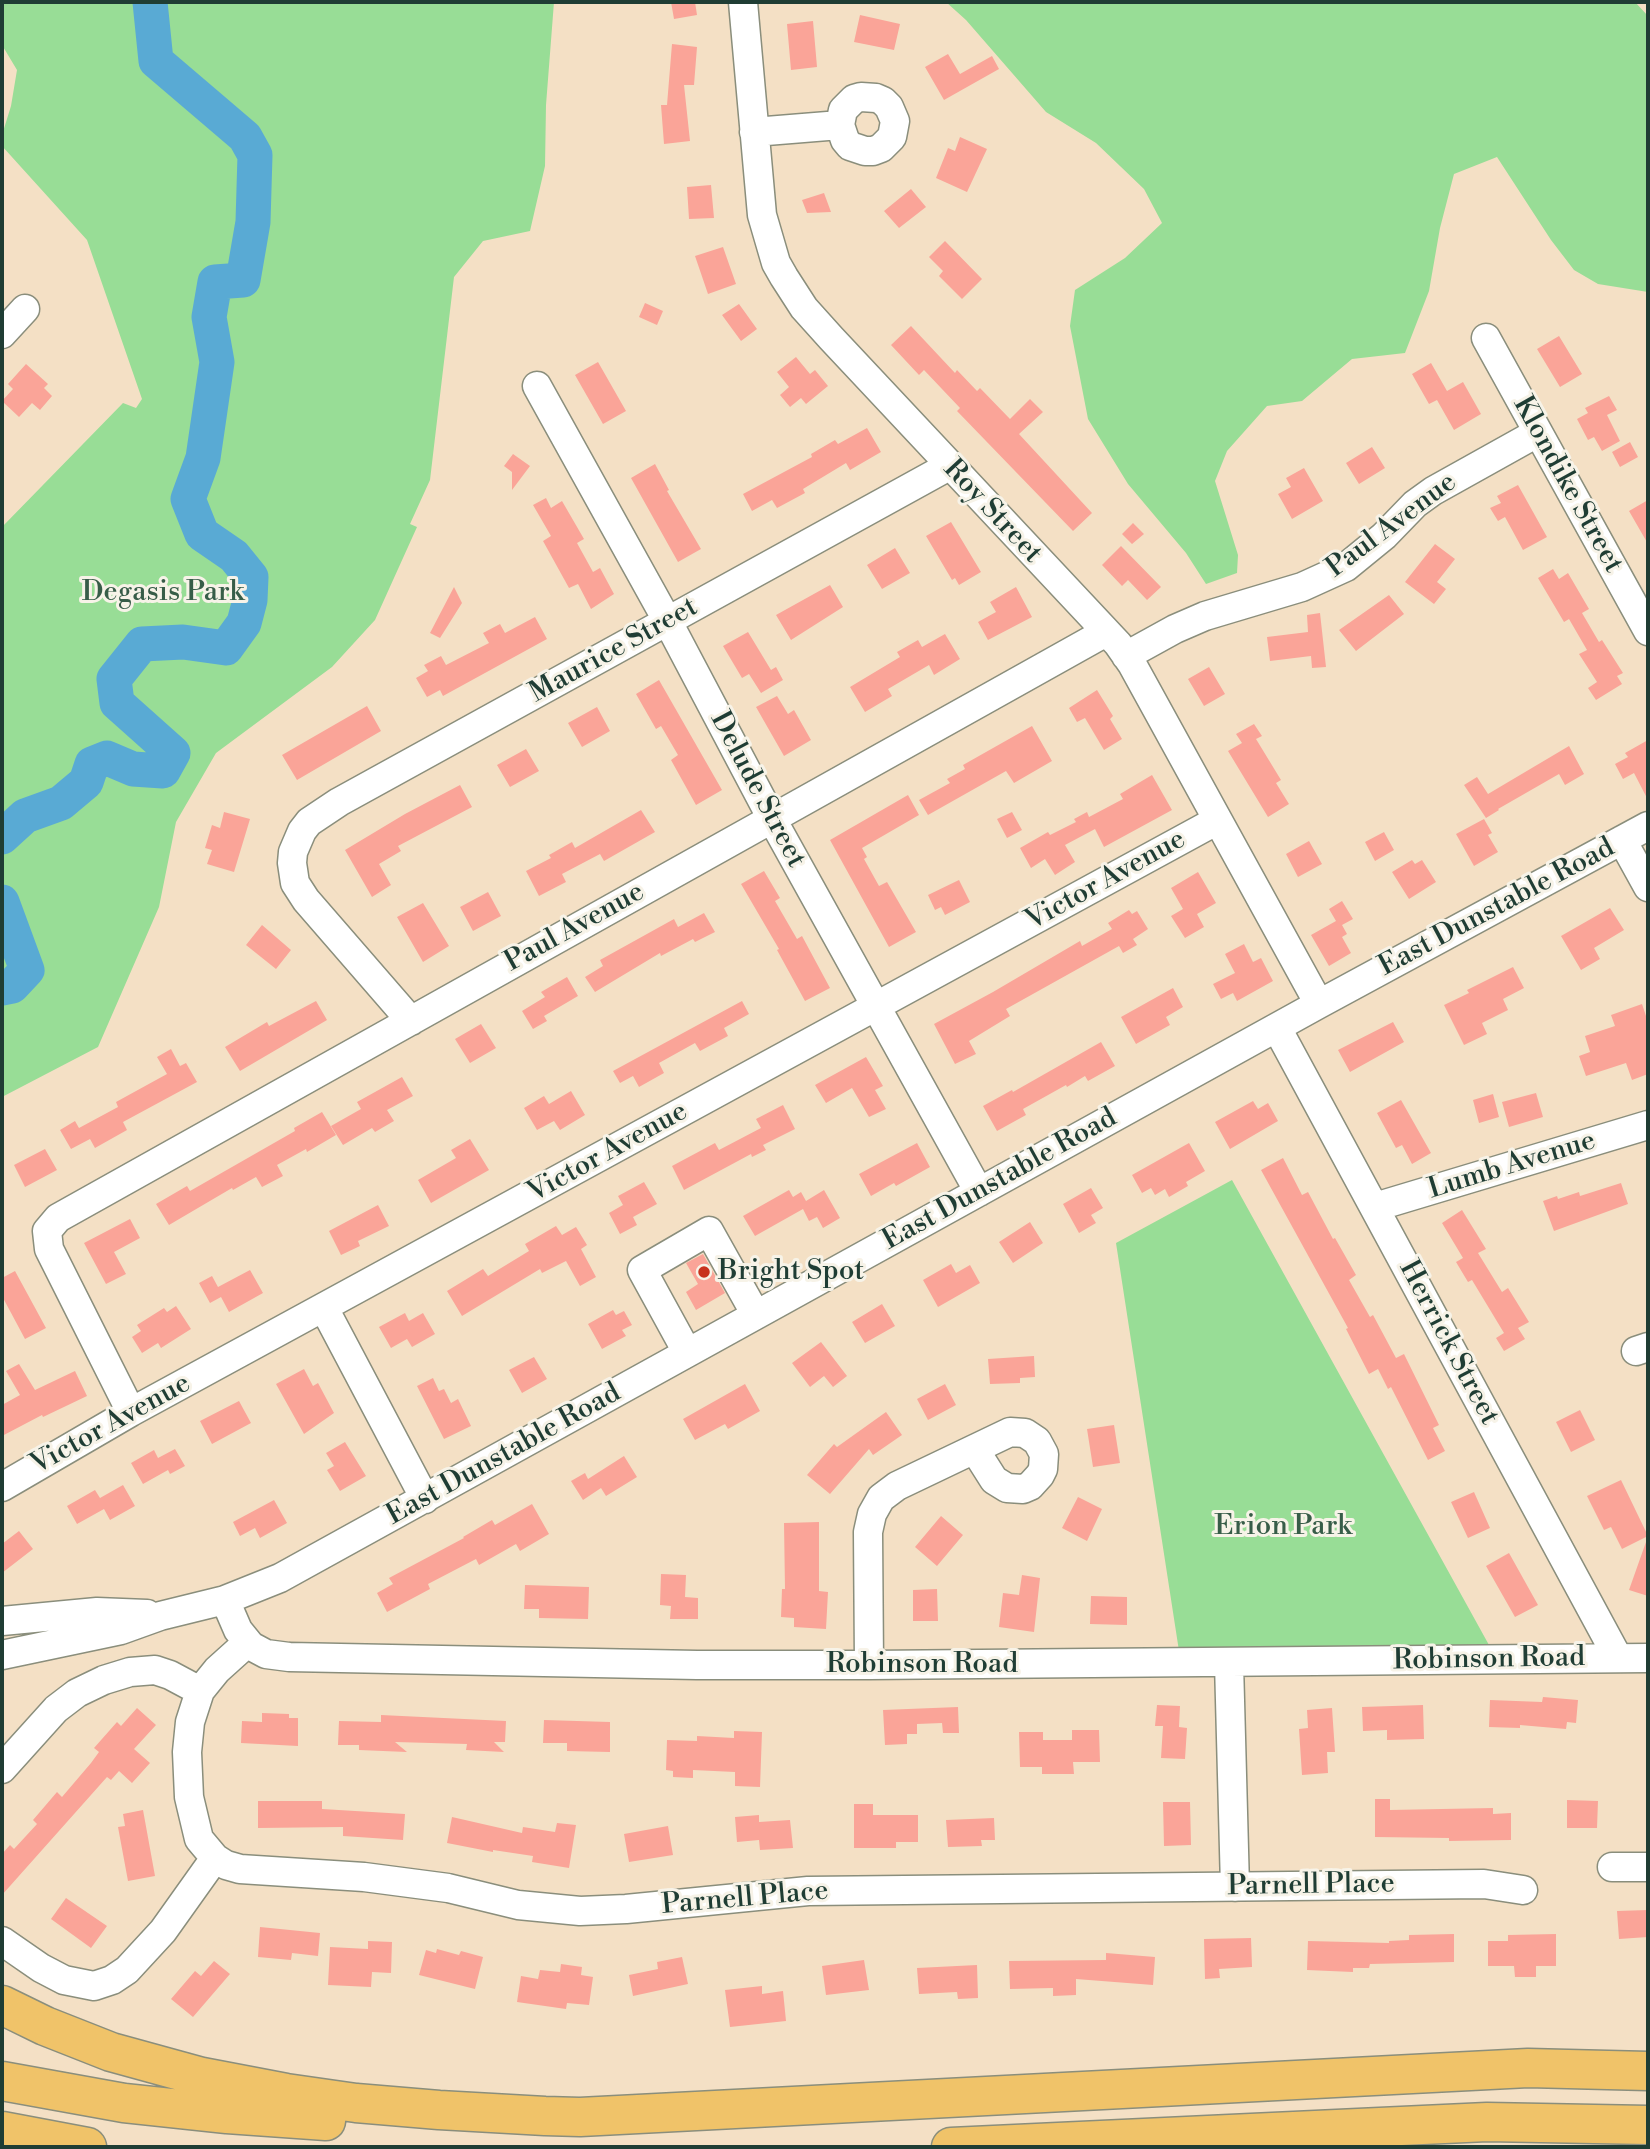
<!DOCTYPE html>
<html>
<head>
<meta charset="utf-8">
<style>
  body { margin:0 }
  #map { position:relative; width:1650px; height:2149px; overflow:hidden; background:#f4e0c5; font-family:"Libre Bodoni",serif }
  canvas { display:block }
  .frame { position:absolute; inset:0; border:4px solid #1f3d34; pointer-events:none }
</style>
</head>
<body>
<div id="map">
<canvas width="1650" height="2149"></canvas>
<div class="frame"></div>
</div>
<script>
const ctx = document.querySelector('canvas').getContext('2d');
ctx.lineJoin = 'round';
function fill(path, color) {
  ctx.fillStyle = color;
  ctx.fill(path, 'evenodd');
}
function shape(rows) {
  const path = new Path2D();
  for (const r of rows) {
    path.moveTo(r[0], r[1]);
    for (let i = 2; i < r.length; i += 2) path.lineTo(r[i], r[i + 1]);
  }
  return path;
}
function trace(path, color, width, dash) {
  ctx.strokeStyle = color;
  ctx.lineWidth = width;
  ctx.lineCap = dash ? 'butt' : 'round';
  ctx.setLineDash(dash || []);
  ctx.stroke(path);
}
function drawText(font, color, halo, rows, align = 'center') {
  ctx.font = font + ' "Libre Bodoni",serif';
  ctx.lineWidth = 6;
  ctx.setLineDash([]);
  ctx.textBaseline = 'middle';
  ctx.strokeStyle = halo;
  ctx.fillStyle = color;
  for (const [text, x, y, turn = 0] of rows) {
    ctx.save();
    ctx.translate(x, y);
    ctx.rotate((+turn || 0) * Math.PI / 180);
    ctx.textAlign = isNaN(turn) ? turn : align;
    if (halo) ctx.strokeText(text, 0, 0);
    ctx.fillText(text, 0, 0);
    ctx.restore();
  }
}
fill(shape([
  [2,2,554,2,546,105,545,166,530,231,483,241,454,277,430,480,410,524,417,527,375,620,332,667,216,753,176,822,159,907,98,1047,2,1097,2,527,123,403,136,408,142,399,87,240,2,146,2,135,11,106,17,70,2,45],
  [946,2,1635,2,1648,16,1648,292,1598,284,1574,270,1551,240,1497,157,1454,174,1440,228,1429,291,1405,353,1352,359,1302,401,1267,406,1227,451,1215,481,1238,555,1237,573,1206,584,1186,553,1128,484,1088,419,1070,326,1075,290,1125,258,1162,223,1144,189,1096,143,1046,112,966,20],
  [1232,1180,1489,1645,1179,1651,1116,1243]
]), '#98dd96');
trace(shape([
  [2,837,25,816,61,803,86,782,92,764,107,758,133,769,163,771,173,753,117,703,114,679,142,644,183,642,226,648,244,623,250,600,251,577,234,556,202,534,188,499,203,458,217,362,209,317,215,282,243,280,253,222,255,155,245,137,156,61,150,2],
  [2,902,27,970,12,986,2,988]
]), '#59aad4', 35);
fill(shape([
  [671,2,695,2,697,15,674,19],
  [860,15,900,24,894,50,854,42],
  [813,21,817,67,791,70,787,24],
  [672,44,697,47,694,85,684,85,690,141,664,144,661,105,667,105],
  [948,54,960,74,992,56,999,69,944,100,925,67],
  [960,137,987,149,967,192,936,178,948,148,955,151],
  [711,185,714,218,689,219,687,187],
  [911,189,926,207,899,228,884,211],
  [824,193,831,212,807,213,802,200],
  [945,241,982,279,962,299,939,276,943,271,929,257],
  [723,247,736,284,708,294,695,256],
  [645,303,663,311,657,325,639,317],
  [739,304,757,329,741,341,722,315],
  [911,326,955,373,957,370,977,391,980,388,1010,419,1030,399,1043,412,1019,434,1092,513,1073,531,957,411,960,408,924,370,919,375,891,345],
  [1559,336,1582,374,1560,387,1537,349],
  [796,357,810,374,815,370,828,386,806,404,801,398,790,407,780,395,789,387,777,372],
  [598,362,626,411,603,424,575,375],
  [1431,363,1447,391,1463,382,1481,414,1454,430,1437,400,1429,404,1412,374],
  [26,364,48,384,44,388,52,396,40,410,32,403,19,417,2,401,13,389,8,384],
  [1609,396,1617,410,1607,415,1620,441,1602,451,1594,437,1588,440,1577,419,1588,413,1585,408],
  [867,428,881,452,850,470,846,463,803,489,805,493,777,508,772,500,752,511,743,494,812,457,811,454,835,440,838,444],
  [1630,442,1638,457,1620,467,1612,452],
  [1372,447,1385,468,1359,484,1346,463],
  [513,454,530,466,512,490,512,472,504,466],
  [655,464,669,490,667,491,701,549,678,562,631,478],
  [1304,468,1323,501,1292,519,1278,494,1291,487,1286,478],
  [1518,485,1547,537,1523,550,1505,517,1498,521,1490,508,1501,503,1497,496],
  [546,498,551,508,562,501,584,539,577,543,593,572,600,568,614,594,591,609,578,584,569,588,543,541,551,536,533,505],
  [1648,500,1648,544,1629,511],
  [951,522,981,572,959,585,955,578,952,580,926,536],
  [1133,523,1144,534,1132,544,1122,534],
  [1435,544,1455,559,1437,582,1446,589,1434,604,1405,582],
  [1121,546,1161,587,1147,600,1128,580,1122,586,1102,565],
  [895,548,910,573,882,589,867,565],
  [1553,569,1559,579,1568,573,1589,609,1582,613,1599,642,1602,640,1623,673,1617,676,1622,684,1596,700,1588,688,1597,682,1579,654,1587,650,1569,619,1564,622,1538,578],
  [830,585,843,607,791,640,776,615],
  [454,587,462,603,440,638,430,633],
  [1016,587,1032,617,988,640,978,622,996,612,990,602],
  [1389,595,1404,614,1356,651,1339,630],
  [1320,613,1326,667,1312,668,1311,656,1270,661,1267,637,1308,632,1307,615],
  [535,617,547,639,443,696,440,690,427,697,416,678,428,671,424,665,441,656,446,665,489,643,483,633,500,624,505,633],
  [748,632,771,670,776,667,783,680,761,693,749,674,742,678,723,646],
  [945,634,960,659,934,675,929,665,888,689,892,696,865,712,850,687,900,657,897,652,918,640,922,647],
  [1209,667,1225,694,1204,706,1188,679],
  [659,680,722,790,696,805,671,760,678,755,661,726,656,729,636,694],
  [1097,690,1113,716,1110,719,1122,739,1104,750,1085,718,1077,722,1069,708],
  [777,696,788,714,794,710,811,740,784,756,756,707],
  [367,706,381,731,297,780,282,755],
  [597,707,610,731,582,747,568,723],
  [1254,724,1262,736,1256,739,1281,780,1276,783,1289,804,1268,817,1228,751,1242,743,1236,734],
  [1032,726,1052,761,1014,783,1006,771,928,815,919,800,950,783,947,779,965,769,963,765],
  [1648,740,1648,800,1634,773,1623,779,1615,764,1628,757,1625,753],
  [1569,746,1584,774,1565,785,1559,774,1498,809,1499,810,1486,818,1464,785,1477,777,1488,794],
  [526,749,539,771,510,787,497,765],
  [1152,775,1172,810,1104,847,1095,829,1065,845,1075,862,1055,875,1045,859,1031,868,1020,848,1048,832,1050,835,1076,822,1074,819,1087,812,1089,817,1123,799,1120,794],
  [460,785,472,807,398,846,401,851,379,864,391,885,372,897,345,850,405,814],
  [908,795,919,815,862,848,867,857,864,859,879,886,887,882,916,932,889,947,830,840],
  [641,810,655,832,604,861,600,854,562,874,566,882,539,896,526,871,551,858,549,855,572,842,575,848],
  [224,812,250,819,234,872,207,864,212,850,205,848,212,825,220,828],
  [1012,812,1022,830,1007,838,997,819],
  [1484,819,1492,833,1488,835,1498,852,1474,866,1456,834],
  [1384,832,1394,850,1375,861,1365,842],
  [1309,841,1322,864,1298,877,1286,854],
  [1412,860,1415,864,1422,860,1436,882,1409,899,1392,872],
  [764,871,780,898,775,901,797,939,802,936,830,988,805,1001,777,950,779,949,741,884],
  [1198,872,1216,903,1197,914,1204,927,1185,938,1171,916,1183,909,1171,888],
  [959,880,970,902,945,915,941,907,935,910,928,895],
  [488,892,501,916,473,931,460,907],
  [1342,901,1353,919,1342,925,1347,934,1342,937,1351,953,1329,966,1311,935,1336,921,1329,909],
  [423,903,449,946,423,962,397,917],
  [1610,908,1624,930,1594,948,1600,959,1581,970,1561,936],
  [1129,910,1132,914,1137,911,1148,929,1133,939,1137,945,1123,953,1119,946,1006,1009,1010,1016,969,1041,976,1054,955,1064,934,1024,993,992,1080,941,1082,946,1112,929,1108,923],
  [704,913,715,932,695,942,693,939,661,956,660,953,595,992,585,977,603,966,600,960,674,919,678,927],
  [262,925,291,950,276,969,246,945],
  [1244,944,1253,962,1261,958,1273,981,1237,1001,1233,993,1221,999,1213,984,1235,973,1225,954],
  [1513,967,1524,988,1503,999,1508,1010,1482,1023,1487,1034,1464,1045,1444,1005,1469,993,1467,990],
  [567,977,578,996,544,1016,547,1021,533,1029,522,1011,545,997,541,992],
  [1173,988,1183,1007,1166,1017,1170,1025,1136,1044,1121,1017],
  [316,1001,327,1020,240,1071,225,1047,267,1022,269,1026],
  [742,1001,749,1014,724,1028,728,1036,700,1051,695,1043,659,1063,664,1073,639,1087,633,1076,620,1083,613,1071],
  [1642,1004,1648,1022,1648,1074,1632,1080,1626,1063,1586,1076,1579,1056,1590,1052,1585,1036,1615,1026,1611,1015],
  [1393,1022,1404,1042,1350,1072,1338,1050],
  [481,1024,496,1048,470,1063,455,1039],
  [1101,1042,1115,1066,1088,1081,1085,1076,1067,1087,1066,1085,1023,1109,1026,1115,997,1131,983,1106,1012,1090,1013,1092],
  [171,1049,180,1066,186,1063,197,1082,123,1122,127,1130,95,1148,90,1139,71,1149,60,1130,75,1121,79,1128,118,1107,116,1102,167,1074,157,1057],
  [866,1057,883,1086,875,1090,886,1109,869,1117,852,1088,826,1103,815,1085],
  [402,1077,413,1096,387,1110,394,1121,375,1132,372,1128,343,1145,331,1126,361,1109,357,1102],
  [571,1091,585,1115,560,1130,554,1121,537,1130,524,1108,544,1096,549,1104],
  [1536,1093,1543,1117,1509,1127,1502,1102],
  [1493,1094,1499,1117,1479,1123,1473,1100],
  [1401,1100,1431,1153,1412,1164,1402,1145,1396,1148,1377,1113],
  [1253,1101,1258,1109,1268,1103,1278,1121,1230,1149,1215,1122],
  [783,1105,795,1129,763,1145,766,1150,752,1157,751,1154,684,1190,672,1166,715,1143,719,1150,761,1128,756,1119],
  [322,1112,336,1135,307,1152,306,1149,277,1165,283,1176,262,1187,256,1177,233,1190,232,1188,169,1225,156,1204,187,1186,190,1191,295,1131,294,1128],
  [470,1139,489,1170,431,1203,418,1180,456,1158,451,1150],
  [917,1143,930,1167,896,1186,894,1183,871,1196,859,1174],
  [1189,1143,1205,1171,1186,1182,1188,1186,1169,1197,1165,1189,1155,1195,1151,1188,1142,1193,1132,1175],
  [45,1149,57,1170,25,1187,14,1165],
  [1283,1158,1302,1195,1308,1192,1333,1239,1335,1238,1356,1275,1349,1280,1370,1317,1373,1315,1396,1358,1404,1354,1439,1425,1433,1428,1445,1451,1428,1460,1391,1387,1388,1389,1378,1369,1369,1374,1346,1329,1348,1328,1261,1170],
  [644,1182,657,1204,633,1217,637,1225,620,1234,609,1213,623,1205,618,1196],
  [1621,1183,1628,1204,1554,1231,1543,1201,1557,1196,1558,1199,1579,1192,1580,1196],
  [1091,1188,1103,1208,1091,1215,1096,1223,1079,1233,1063,1204],
  [789,1190,793,1197,801,1192,806,1201,824,1190,840,1218,823,1228,817,1217,809,1221,803,1209,755,1236,743,1216],
  [378,1205,389,1226,358,1241,360,1246,341,1255,329,1231],
  [1462,1210,1486,1249,1478,1253,1502,1292,1508,1288,1529,1322,1518,1328,1525,1339,1504,1351,1496,1338,1504,1333,1472,1280,1468,1282,1456,1262,1463,1258,1442,1223],
  [130,1219,140,1238,114,1252,126,1274,106,1284,84,1243],
  [1030,1222,1043,1243,1013,1263,999,1242],
  [556,1226,562,1235,576,1227,587,1245,581,1249,596,1277,580,1286,566,1261,542,1273,540,1269,462,1316,447,1291,483,1269,488,1276,529,1251,525,1244],
  [703,1254,725,1293,696,1310,686,1292,698,1284,686,1263],
  [951,1264,956,1273,970,1265,980,1283,938,1307,923,1280],
  [250,1270,263,1293,229,1312,221,1297,210,1303,199,1283,212,1276,218,1287],
  [15,1271,46,1328,25,1339,2,1296,2,1278],
  [882,1304,895,1326,865,1343,852,1322],
  [176,1306,191,1329,161,1348,158,1343,142,1353,132,1337,141,1331,137,1325,164,1308,167,1312],
  [613,1310,616,1315,624,1311,632,1325,622,1330,626,1336,602,1349,588,1324],
  [405,1313,409,1321,423,1313,435,1334,412,1347,407,1339,391,1348,379,1327],
  [821,1342,847,1376,833,1387,824,1376,810,1387,792,1363],
  [1034,1356,1035,1377,1020,1378,1020,1383,990,1384,988,1359],
  [534,1357,547,1379,522,1393,509,1370],
  [19,1364,35,1390,75,1371,87,1396,43,1417,42,1415,2,1436,2,1405,20,1395,6,1371],
  [304,1369,313,1386,318,1383,334,1413,304,1434,276,1384],
  [433,1378,439,1391,444,1389,451,1403,458,1399,471,1426,444,1439,417,1386],
  [745,1384,760,1411,728,1429,725,1424,695,1440,683,1419],
  [945,1384,956,1405,928,1420,917,1399],
  [239,1401,251,1423,212,1444,200,1421],
  [1580,1410,1595,1440,1571,1452,1556,1422],
  [886,1412,902,1435,873,1455,869,1449,830,1494,807,1475,834,1444,837,1447],
  [1114,1425,1120,1463,1093,1467,1087,1429],
  [345,1442,366,1476,340,1491,327,1470,334,1466,326,1453],
  [175,1449,185,1466,170,1474,168,1470,143,1484,131,1463,154,1450,158,1458],
  [624,1456,637,1477,606,1496,601,1488,583,1500,571,1481,585,1473,588,1479],
  [1621,1480,1648,1536,1622,1549,1611,1527,1604,1530,1587,1496],
  [123,1485,135,1506,110,1520,104,1509,77,1524,67,1506,95,1490,100,1498],
  [1474,1492,1490,1528,1468,1538,1451,1502],
  [1078,1497,1102,1509,1087,1541,1062,1528],
  [274,1500,287,1523,260,1538,255,1528,240,1536,233,1522],
  [532,1504,549,1534,520,1551,516,1544,479,1565,476,1559,428,1584,430,1589,387,1612,377,1593,393,1584,389,1578,464,1538,463,1537,492,1520,495,1525],
  [941,1516,963,1535,937,1566,915,1547],
  [819,1522,819,1591,828,1592,826,1629,794,1627,794,1618,781,1617,782,1589,785,1589,784,1523],
  [19,1531,33,1549,2,1573,2,1544],
  [1646,1542,1648,1543,1648,1596,1629,1590],
  [1509,1553,1538,1605,1515,1617,1486,1566],
  [661,1574,686,1575,685,1597,698,1598,698,1619,670,1619,671,1606,660,1605],
  [1022,1575,1040,1578,1034,1632,999,1627,1003,1593,1019,1595],
  [525,1585,589,1587,588,1619,539,1618,539,1609,524,1609],
  [937,1589,938,1621,913,1621,913,1590],
  [1091,1596,1127,1597,1127,1625,1090,1624],
  [1543,1697,1578,1700,1576,1723,1567,1722,1566,1729,1520,1725,1520,1728,1489,1727,1490,1700,1542,1702],
  [1157,1705,1180,1706,1179,1727,1187,1728,1185,1759,1161,1758,1163,1726,1155,1726],
  [1423,1705,1424,1739,1387,1740,1387,1730,1363,1731,1362,1707],
  [958,1707,959,1733,943,1733,942,1723,917,1724,917,1734,907,1734,907,1744,885,1745,883,1710],
  [137,1708,156,1725,134,1749,150,1763,132,1783,119,1771,111,1780,107,1777,2,1895,2,1854,10,1845,14,1849,37,1824,33,1820,57,1792,62,1797,91,1763,99,1752,94,1748,117,1722,121,1726],
  [1332,1708,1335,1752,1327,1752,1328,1773,1302,1775,1299,1729,1308,1728,1307,1710],
  [262,1713,289,1714,289,1718,298,1718,298,1746,241,1743,242,1721,262,1722],
  [381,1715,506,1721,505,1742,494,1742,504,1752,466,1750,467,1744,395,1742,407,1752,359,1750,359,1745,338,1745,339,1721,381,1722],
  [544,1720,610,1722,610,1752,567,1751,567,1743,543,1743],
  [1072,1730,1099,1730,1100,1762,1073,1762,1074,1774,1042,1774,1042,1767,1020,1767,1019,1732,1043,1732,1043,1740,1072,1740],
  [734,1731,762,1732,760,1787,735,1786,735,1772,693,1770,693,1778,673,1777,673,1771,666,1770,667,1740,697,1741,697,1736,734,1738],
  [1375,1799,1390,1799,1390,1810,1493,1808,1493,1814,1511,1813,1511,1840,1449,1841,1449,1838,1375,1837],
  [1567,1800,1598,1801,1597,1828,1567,1828],
  [258,1801,322,1801,322,1809,405,1814,403,1840,343,1836,343,1827,258,1828],
  [1163,1802,1190,1802,1191,1845,1164,1846],
  [854,1804,873,1804,873,1815,918,1815,918,1842,896,1842,896,1848,854,1848],
  [143,1810,155,1876,128,1881,118,1827,125,1826,123,1814],
  [759,1815,759,1822,790,1820,793,1848,760,1850,759,1840,737,1842,735,1817],
  [452,1817,522,1833,523,1827,555,1832,557,1823,576,1825,569,1868,532,1862,533,1856,493,1850,493,1852,447,1843],
  [994,1818,995,1840,981,1840,982,1846,948,1847,946,1820],
  [668,1826,673,1855,629,1862,624,1834],
  [66,1898,107,1926,91,1948,51,1919],
  [1648,1910,1648,1937,1619,1939,1617,1911],
  [260,1927,320,1933,318,1956,292,1953,291,1960,258,1957],
  [1454,1934,1454,1962,1370,1964,1369,1968,1353,1968,1353,1972,1307,1970,1308,1941,1389,1943,1389,1941,1409,1940,1409,1935],
  [1556,1934,1556,1966,1536,1966,1536,1977,1515,1977,1514,1966,1488,1966,1488,1941,1508,1941,1508,1935],
  [1251,1938,1252,1967,1219,1969,1220,1978,1205,1979,1204,1939],
  [368,1941,392,1942,391,1973,372,1972,371,1987,328,1985,330,1947,368,1949],
  [437,1949,459,1955,461,1951,483,1957,475,1989,419,1975,426,1950,436,1953],
  [1106,1953,1155,1957,1153,1985,1076,1979,1076,1995,1053,1996,1053,1988,1010,1989,1009,1961,1106,1960],
  [682,1957,688,1984,633,1996,629,1975,658,1969,657,1962],
  [864,1960,869,1990,826,1995,822,1966],
  [214,1961,230,1974,193,2017,171,1999,195,1971,201,1976],
  [561,1964,582,1967,581,1975,593,1977,589,2005,567,2003,566,2009,517,2002,521,1976,538,1979,540,1970,560,1972],
  [977,1965,978,1998,958,1999,957,1992,919,1994,917,1968],
  [762,1986,762,1994,783,1991,786,2021,730,2027,725,1990]
]), '#faa498');
const minor = shape([
  [743,2,762,215,776,263,784,277,804,308,831,338,1118,644,1132,664,1319,1004],
  [754,132,840,125,843,110,854,99,861,97,876,98,883,101,889,107,895,121,892,137,881,148,873,151,865,151,850,146,845,140,840,125],
  [2,334,25,309],
  [1486,338,1648,631],
  [537,386,668,622,772,819,979,1192],
  [1126,656,1175,629,1205,616,1302,587,1346,567,1384,536,1415,504,1433,491,1537,433],
  [1622,840,1648,887],
  [411,1021,306,900,295,883,292,863,293,852,302,831,309,822,339,802,949,466],
  [1277,1028,1618,1658],
  [1375,1207,1648,1125],
  [324,1308,425,1499],
  [1636,1351,1648,1347],
  [687,1352,642,1270,709,1231,756,1315],
  [131,1412,49,1249,47,1231,58,1218,1106,632],
  [2,1487,131,1412,1216,821],
  [225,1600,238,1630,251,1646,266,1654,289,1657,697,1665,869,1665,1648,1658],
  [2,1621,97,1612,147,1614],
  [247,1643,217,1670,200,1691,190,1722,187,1752,189,1797,199,1839,215,1858,226,1865,240,1869,364,1877,448,1888,518,1905,580,1911,626,1909,808,1891,1484,1884,1523,1890],
  [2,1655,121,1630,160,1616,225,1600,280,1578,1319,1004,1648,826],
  [1229,1663,1235,1887],
  [869,1665,868,1532,872,1514,881,1498,897,1486,1010,1432,1025,1433,1037,1441,1044,1454,1043,1469,1040,1475,1030,1486,1023,1489,1007,1488,994,1480,975,1450],
  [2,1769,56,1709,77,1693,104,1680,130,1672,155,1670,170,1675,200,1691],
  [1612,1867,1648,1867],
  [2,1941,41,1968,64,1980,94,1986,112,1980,127,1970,163,1931,215,1858]
]);
const highway = shape([
  [2,2005,45,2026,111,2052,202,2077,286,2093,356,2103,439,2110,545,2116,580,2117,1528,2068,1648,2071],
  [2,2081,124,2103,227,2114,326,2121],
  [2,2131,87,2147],
  [951,2147,1487,2122,1648,2125]
]);
trace(minor, '#8a8e7c', 31);
trace(highway, '#8a8e7c', 41);
trace(minor, '#fff', 28);
trace(highway, '#f0c369', 38);
for (const [x, y, r, color] of [
  [704,1272,7,"#c8321e"]
]) {
  const dot = new Path2D();
  dot.arc(x, y, r, 0, 2 * Math.PI);
  ctx.fillStyle = color;
  ctx.fill(dot);
  trace(dot, '#f7f3e8', 2.5);
}
drawText('28px', '#1f3d34', '#f7f3e8', [
  ["Klondike Street",1567,485,61],
  ["Roy Street",992,512,47],
  ["Paul Avenue",1392,526,-37],
  ["Maurice Street",614,651,-29],
  ["Delude Street",757,790,62],
  ["Victor Avenue",1106,881,-29],
  ["East Dunstable Road",1497,908,-28],
  ["Paul Avenue",575,928,-29],
  ["Victor Avenue",608,1153,-29],
  ["Lumb Avenue",1512,1166,-17],
  ["East Dunstable Road",1000,1180,-29],
  ["Herrick Street",1448,1343,62],
  ["Victor Avenue",111,1425,-29],
  ["East Dunstable Road",504,1455,-29],
  ["Robinson Road",1489,1660,-1],
  ["Robinson Road",922,1665],
  ["Parnell Place",1311,1886,-1],
  ["Parnell Place",745,1899,-5]
]);
drawText('28px', '#375d48', '#f7f3e8', [
  ["Degasis Park",163,593],
  ["Erion Park",1283,1527]
]);
drawText('28px', '#1f3d34', '#f7f3e8', [
  ["Bright Spot",718,1272]
], 'left');
</script>
</body>
</html>
